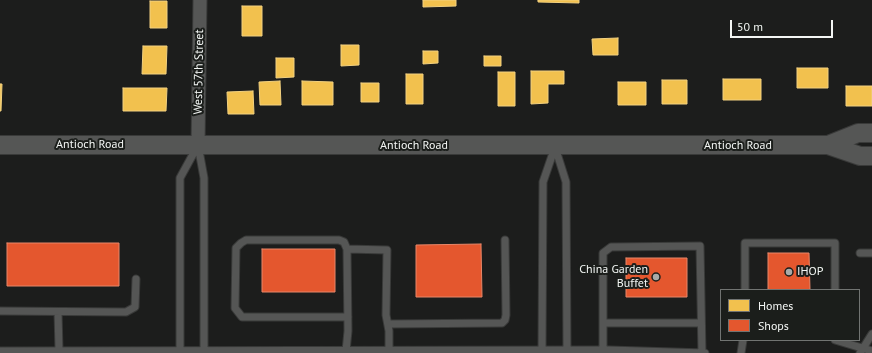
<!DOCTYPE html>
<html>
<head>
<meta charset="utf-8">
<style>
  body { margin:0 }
  #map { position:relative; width:872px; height:353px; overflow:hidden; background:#1c1d1c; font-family:"PT Sans",sans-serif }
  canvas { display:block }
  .legend { position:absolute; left:720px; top:289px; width:140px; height:52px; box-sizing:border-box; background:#1b1e1b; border:1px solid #717472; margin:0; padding:5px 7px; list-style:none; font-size:12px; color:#f3f6f4 }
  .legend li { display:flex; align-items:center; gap:8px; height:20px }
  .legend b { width:20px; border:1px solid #717472 }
  .scale { position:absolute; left:730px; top:20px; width:103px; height:18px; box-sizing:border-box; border:2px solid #f3f6f4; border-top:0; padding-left:5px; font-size:12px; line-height:14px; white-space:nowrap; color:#f3f6f4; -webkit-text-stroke:3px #1b1e1b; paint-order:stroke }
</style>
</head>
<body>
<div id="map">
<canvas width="872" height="353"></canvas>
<ul class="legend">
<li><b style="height:11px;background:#f2c14e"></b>Homes</li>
<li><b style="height:11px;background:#e4572e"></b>Shops</li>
</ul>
<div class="scale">50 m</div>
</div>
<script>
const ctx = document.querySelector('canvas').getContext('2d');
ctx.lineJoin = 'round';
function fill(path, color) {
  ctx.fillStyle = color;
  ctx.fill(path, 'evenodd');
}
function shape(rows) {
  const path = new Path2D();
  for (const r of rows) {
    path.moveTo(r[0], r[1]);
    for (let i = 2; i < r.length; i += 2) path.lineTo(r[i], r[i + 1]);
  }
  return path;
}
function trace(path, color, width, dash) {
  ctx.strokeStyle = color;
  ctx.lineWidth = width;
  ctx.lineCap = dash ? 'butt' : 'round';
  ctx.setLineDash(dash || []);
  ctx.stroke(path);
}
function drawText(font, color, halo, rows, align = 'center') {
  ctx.font = font + ' "PT Sans",sans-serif';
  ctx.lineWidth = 4;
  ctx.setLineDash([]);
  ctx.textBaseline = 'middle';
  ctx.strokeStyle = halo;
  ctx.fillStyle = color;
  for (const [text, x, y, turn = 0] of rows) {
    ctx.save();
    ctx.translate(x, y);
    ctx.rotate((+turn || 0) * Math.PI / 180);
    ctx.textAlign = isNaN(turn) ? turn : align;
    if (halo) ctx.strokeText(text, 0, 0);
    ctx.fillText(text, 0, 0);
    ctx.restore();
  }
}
const homes = shape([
  [423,0,456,0,456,6,423,7,423,0],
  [538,0,579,0,579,3,538,2,538,0],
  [150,1,167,1,167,28,150,28,150,1],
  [242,6,262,6,262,36,242,36,242,6],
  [618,38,618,55,593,55,592,39,618,38],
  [341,45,359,45,359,65,341,66,341,45],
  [143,46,167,46,166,74,142,74,143,46],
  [423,51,438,51,438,63,423,64,423,51],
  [484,56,501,56,501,66,484,66,484,56],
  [276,58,294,58,294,77,276,78,276,58],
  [797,68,828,68,828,88,797,88,797,68],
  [531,71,564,71,564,84,548,84,548,103,531,104,531,71],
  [498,72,515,72,515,106,498,106,498,72],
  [406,74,423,74,423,104,406,104,406,74],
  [723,79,761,79,761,100,723,100,723,79],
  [662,80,687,80,687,104,662,104,662,80],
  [280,81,281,105,260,105,259,82,280,81],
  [302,81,333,82,333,105,302,105,302,81],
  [618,82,646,82,646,105,618,105,618,82],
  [361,83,379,83,379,102,361,102,361,83],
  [0,84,2,84,1,111,0,111,0,84],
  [846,86,872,86,872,106,846,106,846,86],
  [123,88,167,88,166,111,123,111,123,88],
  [253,91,254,114,228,114,227,92,253,91]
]);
fill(homes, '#f2c14e');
trace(homes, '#f2d180', 1);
const shops = shape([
  [7,243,119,243,119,286,7,286,7,243],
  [481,244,482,297,416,297,416,245,481,244],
  [262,249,335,249,335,292,262,292,262,249],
  [768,253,809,253,810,290,768,290,768,253],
  [626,258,687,258,687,297,626,297,626,258]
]);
fill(shops, '#e4572e');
trace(shops, '#e88769', 1);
const lane = shape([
  [198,145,204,178,204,350],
  [555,147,566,182,567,350],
  [347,249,387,250,386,315,389,331,389,351],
  [860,253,872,253],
  [745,290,745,243,835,243,835,290],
  [0,311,126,312,135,307,136,279],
  [58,312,59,350],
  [603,323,701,323],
  [388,324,502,323,505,320,506,315,505,240],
  [835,340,872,351],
  [180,350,180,178,197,147],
  [542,350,543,182,555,147],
  [603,350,603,253,611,247,700,246,702,353],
  [0,351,609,350,705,353],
  [346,351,348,331,347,249,344,242,339,240,246,240,241,243,236,248,235,308,242,317,348,317],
  [741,353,743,340],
  [860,353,872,334]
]);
const street = shape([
  [198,145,200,0]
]);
const secondary = shape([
  [0,145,828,145,860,156,872,156],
  [828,145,858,133,872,133]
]);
trace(lane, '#393a39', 9);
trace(street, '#393a39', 15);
trace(secondary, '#393a39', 20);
trace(lane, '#555655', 7);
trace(street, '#555655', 13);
trace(secondary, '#555655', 18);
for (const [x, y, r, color] of [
  [789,272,4,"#a8aaa8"],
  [656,277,4,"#a8aaa8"]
]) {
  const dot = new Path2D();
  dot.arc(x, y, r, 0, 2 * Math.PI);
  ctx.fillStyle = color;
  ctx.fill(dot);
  trace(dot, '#1b1e1b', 1.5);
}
drawText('12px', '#f3f6f4', '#1b1e1b', [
  ["West 57th Street",199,72,-89],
  ["Antioch Road",90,145],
  ["Antioch Road",414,146],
  ["Antioch Road",738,146]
]);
drawText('12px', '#f3f6f4', '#1b1e1b', [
  ["China Garden",648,270],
  ["Buffet",648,284],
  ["IHOP",797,272,"left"]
], 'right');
</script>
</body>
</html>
